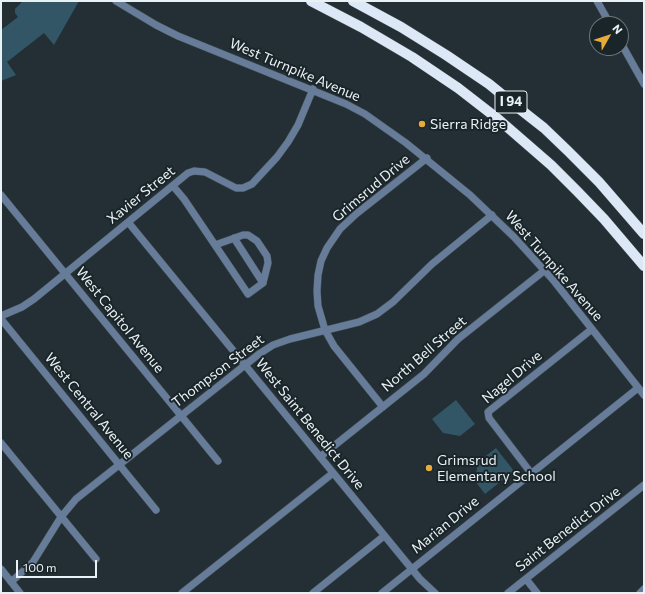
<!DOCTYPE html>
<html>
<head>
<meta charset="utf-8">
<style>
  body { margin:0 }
  #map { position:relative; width:645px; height:594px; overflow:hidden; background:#232f34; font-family:Commissioner,sans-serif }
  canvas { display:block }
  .frame { position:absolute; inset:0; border:2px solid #e9f1f4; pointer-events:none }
  .north { position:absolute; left:589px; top:16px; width:40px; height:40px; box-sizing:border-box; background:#1a252a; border:1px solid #6d777b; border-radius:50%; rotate:51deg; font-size:11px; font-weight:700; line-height:16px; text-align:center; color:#e9f1f4 }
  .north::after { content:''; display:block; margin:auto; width:14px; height:18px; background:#e7ac37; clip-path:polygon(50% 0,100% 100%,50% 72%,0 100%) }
  .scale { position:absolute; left:16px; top:560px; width:81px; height:18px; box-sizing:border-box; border:2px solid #e9f1f4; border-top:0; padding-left:5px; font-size:12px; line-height:14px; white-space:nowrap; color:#e9f1f4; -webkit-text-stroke:3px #1a252a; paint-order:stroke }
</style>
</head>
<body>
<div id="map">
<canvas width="645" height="594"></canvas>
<div class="frame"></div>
<div class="north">N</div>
<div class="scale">100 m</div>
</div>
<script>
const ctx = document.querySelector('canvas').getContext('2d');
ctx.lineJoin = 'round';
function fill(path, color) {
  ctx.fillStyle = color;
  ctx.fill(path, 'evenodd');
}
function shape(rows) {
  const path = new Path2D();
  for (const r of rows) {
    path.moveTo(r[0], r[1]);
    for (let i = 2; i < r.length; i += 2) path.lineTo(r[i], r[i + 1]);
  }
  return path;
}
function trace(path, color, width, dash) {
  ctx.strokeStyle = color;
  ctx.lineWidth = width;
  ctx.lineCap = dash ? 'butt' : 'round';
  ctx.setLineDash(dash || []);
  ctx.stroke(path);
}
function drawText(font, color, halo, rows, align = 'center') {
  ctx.font = font + ' Commissioner,sans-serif';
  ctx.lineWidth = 4;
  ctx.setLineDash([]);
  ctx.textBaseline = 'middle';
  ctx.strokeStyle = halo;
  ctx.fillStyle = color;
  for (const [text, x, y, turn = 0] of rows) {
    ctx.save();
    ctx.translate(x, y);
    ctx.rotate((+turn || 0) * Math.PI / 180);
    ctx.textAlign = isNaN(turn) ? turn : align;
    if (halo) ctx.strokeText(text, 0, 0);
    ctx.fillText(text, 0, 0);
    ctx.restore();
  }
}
fill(shape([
  [23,1,79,1,54,45,44,33,7,62,16,75,1,81,1,30,18,17,15,13,15,9],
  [456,400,475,424,460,436,443,433,432,419],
  [496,448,514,471,485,494,475,481,478,462]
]), '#325665');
const minor = shape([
  [116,1,156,25,178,36,346,104,365,114,406,143,470,195,514,237,554,281,644,395],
  [597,1,610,24],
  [621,43,644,84],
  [173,186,184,199,215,245,248,294,263,283,268,263,267,256,257,241,248,235,243,235,215,245],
  [1,195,218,461],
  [128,222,420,579,435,593],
  [234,238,263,283],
  [1,316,22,307,34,299,188,173,194,171,205,172,236,188,243,188,252,184,277,157,288,142,298,125,313,89],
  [1,319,156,510],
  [383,407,334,346,325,330,318,306,317,291,318,275,321,261,327,248,340,229,356,214,427,158],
  [1,443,96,559],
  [320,457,424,374,458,339,545,270],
  [531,473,489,418,488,412,592,329],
  [1,569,20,593],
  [526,579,537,593],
  [11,582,33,562,61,517,76,499,259,354,273,345,290,339,359,322,377,314,393,302,432,264,492,215],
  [182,593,333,473],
  [313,593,384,536],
  [382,593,638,388],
  [508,593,644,485],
  [640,593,644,589]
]);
const highway = shape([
  [311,1,361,27,412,57,458,88,498,119,551,165,578,192,604,219,644,266],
  [353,1,401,27,446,55,489,84,516,106,544,128,568,151,599,182,644,234]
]);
trace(minor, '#3f4a4f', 8);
trace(highway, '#3f4a4f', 11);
trace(minor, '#667c98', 7);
trace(highway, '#dde8f6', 10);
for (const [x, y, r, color] of [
  [422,124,4,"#e7ac37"],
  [429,468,4,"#e7ac37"]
]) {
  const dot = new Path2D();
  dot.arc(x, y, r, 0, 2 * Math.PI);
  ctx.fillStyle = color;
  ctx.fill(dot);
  trace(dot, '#1a252a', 1.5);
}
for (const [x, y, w] of [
  [511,102,32]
]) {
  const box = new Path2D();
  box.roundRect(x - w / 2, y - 11, w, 22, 3);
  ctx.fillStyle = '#1a252a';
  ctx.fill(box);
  trace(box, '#e9f1f4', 1);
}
drawText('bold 13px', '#e9f1f4', null, [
  ["I 94",511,102]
]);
drawText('14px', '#e9f1f4', '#1a252a', [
  ["West Turnpike Avenue",295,70,23],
  ["Grimsrud Drive",371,188,-40],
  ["Xavier Street",141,195,-39],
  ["West Turnpike Avenue",554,266,49],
  ["West Capitol Avenue",120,320,51],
  ["North Bell Street",424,354,-41],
  ["Thompson Street",218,371,-37],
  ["Nagel Drive",512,377,-40],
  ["West Central Avenue",89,406,51],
  ["West Saint Benedict Drive",310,424,51],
  ["Marian Drive",445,525,-39],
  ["Saint Benedict Drive",568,529,-38]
]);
drawText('14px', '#e9f1f4', '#1a252a', [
  ["Sierra Ridge",430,124],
  ["Grimsrud",437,460],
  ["Elementary School",437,476]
], 'left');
</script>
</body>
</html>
